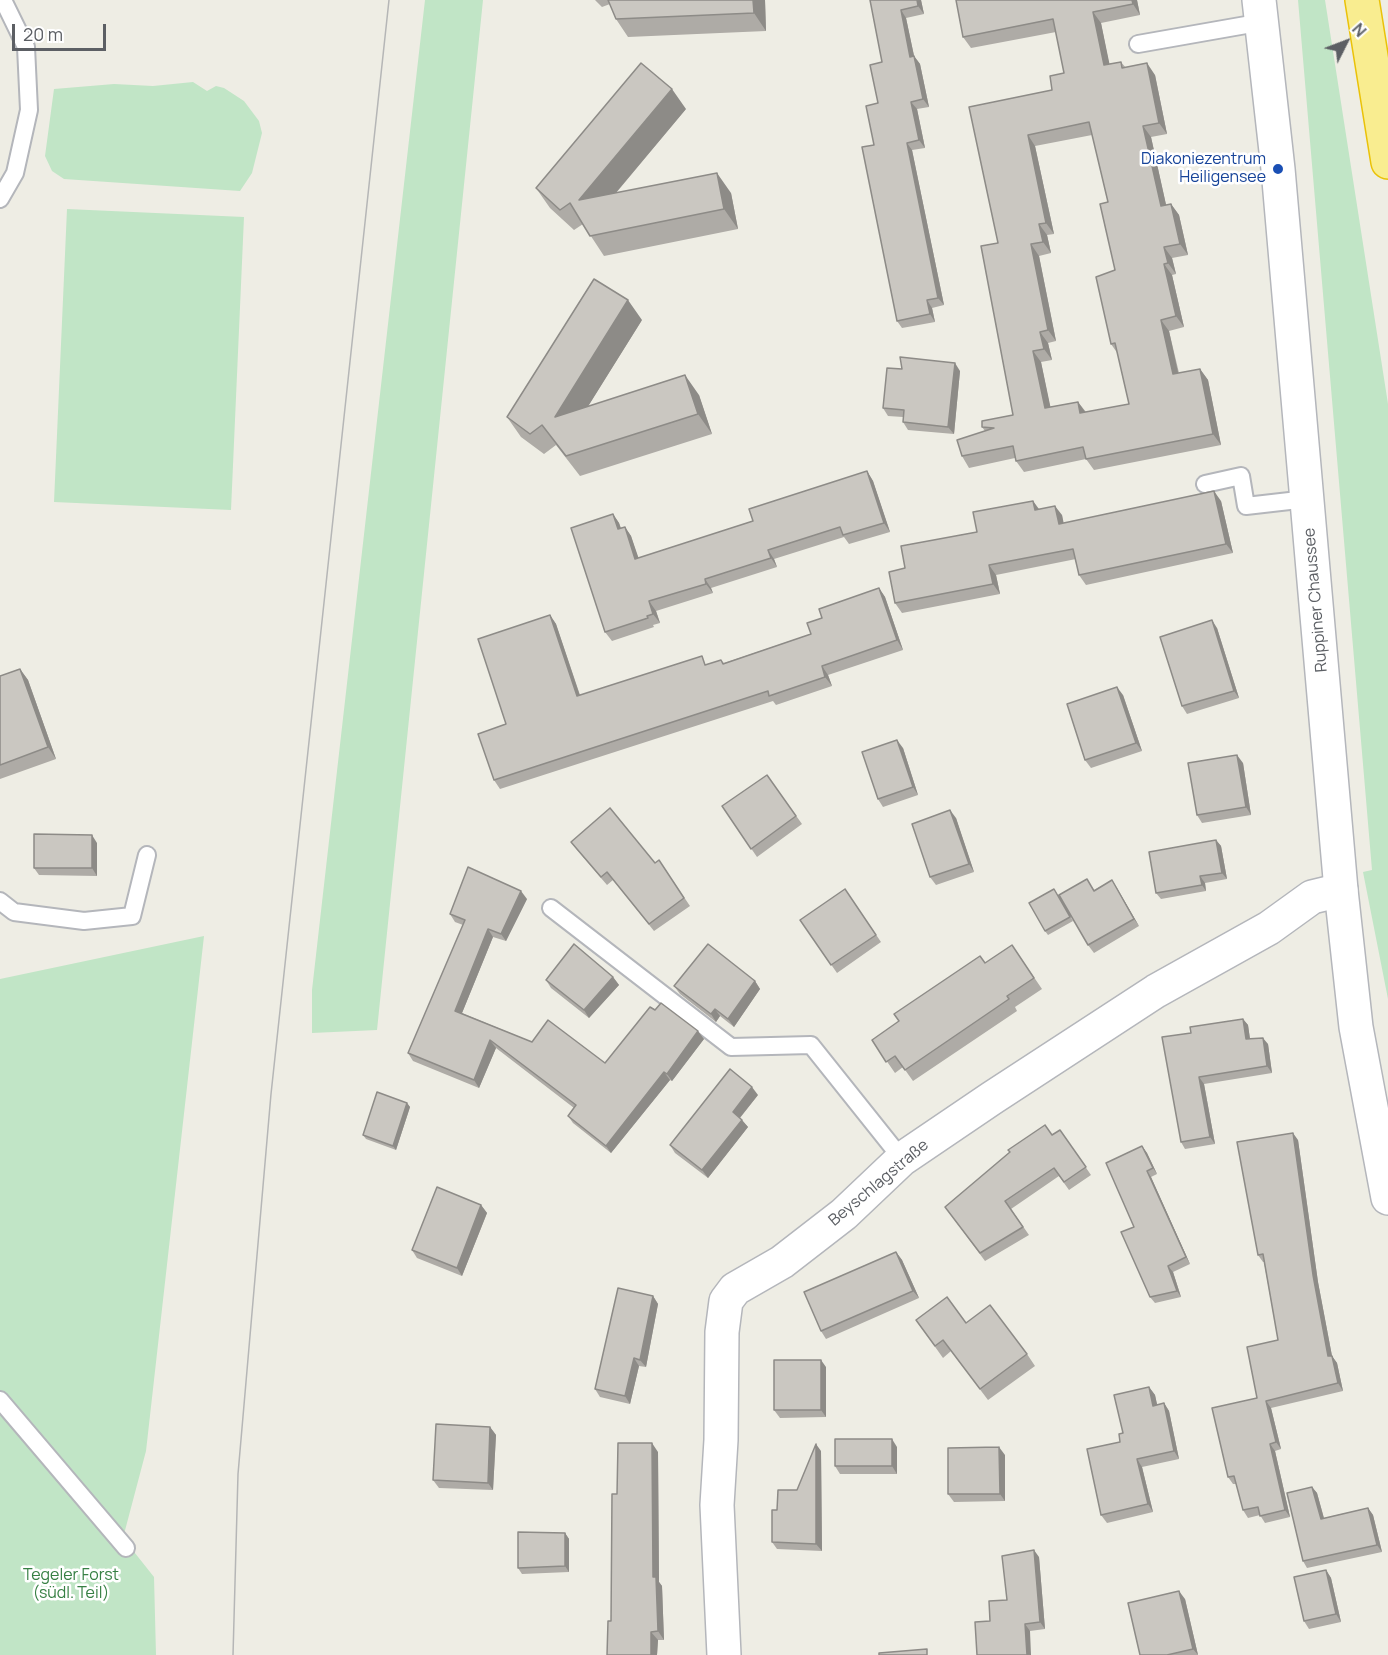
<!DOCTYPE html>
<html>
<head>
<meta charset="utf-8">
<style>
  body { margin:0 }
  #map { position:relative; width:1388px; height:1655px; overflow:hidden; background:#eeede4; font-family:Manrope,sans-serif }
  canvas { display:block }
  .north { position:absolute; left:1316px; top:12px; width:60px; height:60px; -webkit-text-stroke:4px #fff; paint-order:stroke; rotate:48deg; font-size:16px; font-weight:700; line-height:24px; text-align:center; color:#5c5f64 }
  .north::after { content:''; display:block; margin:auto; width:21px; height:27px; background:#5c5f64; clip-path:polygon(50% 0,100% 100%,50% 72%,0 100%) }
  .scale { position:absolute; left:12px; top:24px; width:94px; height:27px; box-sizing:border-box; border:3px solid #5c5f64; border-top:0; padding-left:8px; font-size:18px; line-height:21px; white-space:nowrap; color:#5c5f64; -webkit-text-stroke:4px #fff; paint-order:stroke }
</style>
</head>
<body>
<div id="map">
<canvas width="1388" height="1655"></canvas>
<div class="north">N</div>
<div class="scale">20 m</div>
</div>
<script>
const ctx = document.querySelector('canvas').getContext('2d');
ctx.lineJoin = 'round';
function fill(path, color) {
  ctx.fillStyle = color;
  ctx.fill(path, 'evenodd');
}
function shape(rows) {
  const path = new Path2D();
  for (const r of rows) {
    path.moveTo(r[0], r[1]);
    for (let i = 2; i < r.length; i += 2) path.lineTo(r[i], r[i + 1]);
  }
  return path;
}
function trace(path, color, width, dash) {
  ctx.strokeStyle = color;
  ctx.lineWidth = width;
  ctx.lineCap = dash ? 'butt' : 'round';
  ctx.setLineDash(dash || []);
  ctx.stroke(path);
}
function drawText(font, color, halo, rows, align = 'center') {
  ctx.font = font + ' Manrope,sans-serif';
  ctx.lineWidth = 5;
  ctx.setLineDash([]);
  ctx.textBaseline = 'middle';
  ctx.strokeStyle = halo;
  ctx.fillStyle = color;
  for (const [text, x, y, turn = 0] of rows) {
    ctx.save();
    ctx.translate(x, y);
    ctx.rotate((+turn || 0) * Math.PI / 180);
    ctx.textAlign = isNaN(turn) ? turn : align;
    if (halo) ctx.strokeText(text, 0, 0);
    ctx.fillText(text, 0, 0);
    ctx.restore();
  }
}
fill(shape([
  [425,0,483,0,377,1030,312,1033,312,990],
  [1298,0,1325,0,1388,404,1388,999,1363,872,1372,870],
  [193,82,207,91,216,86,224,88,244,101,259,121,262,133,252,173,240,191,64,179,52,171,45,156,54,89,114,84,153,86],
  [67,209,244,217,231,510,54,502],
  [204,936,146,1451,123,1538,154,1577,156,1655,0,1655,0,979]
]), '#c1e5c6');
const service = shape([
  [1138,44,1263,22],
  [0,199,15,173,29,110,26,47,3,0],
  [1205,484,1241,476,1246,506,1307,499],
  [0,901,14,912,84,921,132,916,147,855],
  [551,908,731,1047,811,1045,902,1159],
  [0,1400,126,1548]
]);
const minor = shape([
  [724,1655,717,1505,721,1440,722,1332,726,1301,735,1289,782,1262,844,1214,902,1159,992,1098,1156,991,1269,928,1312,897,1341,890]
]);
const tertiary = shape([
  [1259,0,1278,169,1341,890,1356,1027,1388,1198]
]);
const motorway = shape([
  [1362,0,1388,162]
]);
trace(service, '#b4b6bb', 20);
trace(minor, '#b4b6bb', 36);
trace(tertiary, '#b4b6bb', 36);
trace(motorway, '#eac208', 36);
trace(service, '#fff', 16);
trace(minor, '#fff', 33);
trace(tertiary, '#fff', 33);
trace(motorway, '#f9ed90', 33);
trace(shape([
  [233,1655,238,1474,271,1094,389,0]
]), '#b5b6b6', 1.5);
fill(shape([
  [595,0,765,0,766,31,628,37,616,19,610,4,602,7],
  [870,0,921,0,924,14,906,18,914,56,920,64,929,107,917,109,925,148,912,150,944,305,932,308,935,322,902,328,897,321,874,145,882,62],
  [1137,0,1140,15,1101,23,1109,64,1121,62,1126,68,1155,75,1167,134,1151,137,1166,205,1171,204,1179,215,1188,255,1172,258,1176,274,1172,275,1184,327,1169,331,1179,373,1200,369,1208,380,1221,445,1094,470,1086,459,1024,472,1016,461,1015,458,969,468,962,456,985,431,982,427,1013,415,998,243,969,107,1052,90,1064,73,1056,32,971,48,963,37],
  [1092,135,1108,202,1115,270,1111,344,1118,354,1129,404,1086,412,1078,402,1050,407,1041,362,1052,360,1048,343,1056,341,1039,256,1051,253,1047,235,1054,234,1035,146],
  [686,109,616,193,731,193,738,229,604,256,583,224,574,230,550,208,536,188],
  [642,320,588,406,699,395,712,434,580,476,556,445,544,454,521,437,507,417],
  [902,369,960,371,954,434,908,430,903,422,903,417,888,416,883,408],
  [867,471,873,481,890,532,849,544,844,537,774,559,777,567,711,588,713,593,656,611,660,623,653,625,654,627,612,641,605,632,613,514,619,523,621,528,625,527,631,536,638,558,753,521],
  [1033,501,1039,509,1062,515,1063,523,1221,501,1233,553,1086,585,1079,575,1076,559,996,575,1000,594,902,613,895,603,905,568,977,532],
  [879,588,885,597,903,650,828,675,832,686,776,705,773,701,500,789,494,780,506,724,550,615,556,624,580,695,708,664,721,660,724,663,811,634,822,618],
  [1217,628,1239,698,1187,714,1182,706],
  [20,669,28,680,56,759,0,779,0,676],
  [1123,695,1142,751,1091,768,1085,760],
  [903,748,918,795,883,807,878,799],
  [1243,763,1251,815,1202,823,1197,815],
  [767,775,802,824,757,857,722,806],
  [956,818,974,872,936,885,930,877],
  [1216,840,1221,846,1227,879,1205,883,1206,891,1161,899,1156,893],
  [571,842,655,863,659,860,690,906,654,931,613,880,607,885,577,850],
  [97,843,97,876,39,875,34,868],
  [1112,880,1139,926,1094,953,1088,945,1092,887,1094,890],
  [845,889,881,942,837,973,800,920],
  [1054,889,1073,921,1048,935,1045,931],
  [527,899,506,941,493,937,462,1013,532,1042,605,1063,655,1010,704,1039,672,1081,670,1080,611,1153,573,1123,568,1116,574,1108,496,1048,479,1088,413,1061,408,1053,463,925,455,922,450,914],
  [1012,945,1042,989,1015,1007,1017,1011,913,1081,903,1067,895,1073,872,1040],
  [613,977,619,985,589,1018,551,988,546,980],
  [755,981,760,989,734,1027,720,1016,716,1022,680,994,674,986],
  [1243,1019,1248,1025,1250,1039,1268,1044,1272,1073,1204,1084,1215,1144,1185,1149,1181,1142,1191,1033],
  [758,1095,740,1118,748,1127,708,1178,675,1153,670,1145],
  [407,1103,410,1107,396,1150,366,1139,363,1135],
  [1060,1130,1091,1175,1069,1190,1059,1176,1011,1209,1029,1235,985,1261,945,1207],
  [1298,1140,1318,1282,1332,1356,1337,1363,1343,1391,1271,1408,1281,1449,1275,1451,1290,1517,1265,1523,1260,1515,1248,1518,1243,1510,1236,1484,1233,1484,1228,1477,1278,1340,1264,1262,1263,1262,1258,1255],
  [1142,1146,1147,1153,1157,1174,1151,1177,1190,1264,1173,1272,1181,1297,1155,1303,1150,1297],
  [481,1205,487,1213,462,1276,417,1258,412,1250],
  [896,1252,902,1260,919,1298,826,1339,821,1331],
  [653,1296,658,1304,646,1367,639,1366,630,1404,600,1397,595,1389],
  [916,1320,966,1323,1027,1354,1035,1366,988,1400,951,1351,943,1358],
  [826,1367,826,1417,780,1418,774,1410],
  [1149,1387,1155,1395,1157,1405,1164,1403,1169,1411,1179,1459,1142,1467,1153,1512,1107,1523,1101,1515,1123,1433],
  [490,1427,496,1435,493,1490,439,1488,433,1480],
  [897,1447,897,1474,840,1474,835,1466],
  [821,1451,822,1551,777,1549,772,1542,777,1510,797,1490],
  [658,1452,659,1582,662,1586,664,1640,658,1640,657,1655,607,1655,611,1621,617,1494],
  [1005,1455,1005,1501,954,1502,948,1494],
  [1312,1487,1317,1493,1324,1518,1368,1508,1373,1515,1382,1552,1307,1568,1303,1561],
  [565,1533,569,1539,569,1572,522,1574,518,1568],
  [1039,1557,1045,1629,1030,1631,990,1621],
  [1326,1570,1331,1578,1341,1622,1309,1629,1304,1621],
  [1185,1599,1198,1655,1140,1655]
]), '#aeaba6');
fill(shape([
  [753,0,765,0,766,31,754,13],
  [917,0,921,0,924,14,918,6],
  [1132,0,1137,0,1140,15,1133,4],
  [901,10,906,18,916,65,910,57],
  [1093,12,1101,23,1112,76,1104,65],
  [914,56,920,64,929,107,923,99],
  [1147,63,1155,75,1167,134,1159,123],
  [672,89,686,109,593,220,579,200],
  [911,102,917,109,925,148,919,140],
  [1143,126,1151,137,1169,218,1161,206],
  [1028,135,1035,146,1054,234,1046,223],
  [907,143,912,150,944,305,938,298],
  [717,173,731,193,738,229,724,209],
  [1171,204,1179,215,1188,255,1180,244],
  [1039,224,1047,235,1051,253,1043,242],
  [1031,244,1039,256,1056,341,1048,330],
  [1164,247,1172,258,1176,274,1168,263],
  [1164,264,1172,275,1184,327,1176,316],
  [628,300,642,320,569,437,555,417],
  [927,300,932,308,935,322,930,314],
  [1161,320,1169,331,1181,386,1173,374],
  [1040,332,1048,343,1052,360,1044,349],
  [1033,351,1041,362,1053,419,1045,408],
  [955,363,960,371,954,434,948,427],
  [1200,369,1208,380,1221,445,1213,434],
  [685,375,699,395,712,434,698,414],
  [1078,402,1086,413,1080,413],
  [867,471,873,481,890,532,884,523],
  [1214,491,1221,501,1233,553,1226,544],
  [1033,501,1040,511,1035,510],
  [1055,506,1062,515,1066,534,1059,524],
  [613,514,619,523,624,538,618,529],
  [625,527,631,536,642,568,635,559],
  [768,550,774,559,777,567,771,558],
  [989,565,996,575,1000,594,993,584],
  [705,579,711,588,713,593,706,584],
  [879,588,885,597,903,650,897,640],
  [649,601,656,611,660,623,653,614],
  [550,615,556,624,583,705,577,696],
  [1212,620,1217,628,1239,698,1234,691],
  [822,666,828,675,832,686,825,677],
  [20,669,28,680,56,759,48,747],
  [1117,687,1123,695,1142,751,1136,743],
  [897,740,903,748,918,795,913,787],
  [1237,755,1243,763,1251,815,1246,807],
  [950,810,956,818,974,872,969,864],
  [92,835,97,843,97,876,92,868],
  [1216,840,1221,846,1227,879,1222,873],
  [1200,876,1205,883,1206,891,1202,885],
  [1112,880,1117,888,1139,926,1134,919],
  [521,891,527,899,506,941,501,934],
  [488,929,493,937,460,1018,455,1011],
  [613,977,619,985,589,1018,584,1010],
  [755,981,760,989,734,1027,728,1019],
  [715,1009,720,1016,716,1022,711,1014],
  [1243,1019,1248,1025,1251,1046,1246,1039],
  [698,1031,704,1039,672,1081,667,1074],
  [1263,1038,1268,1044,1272,1073,1267,1066],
  [490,1040,496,1048,479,1088,474,1080],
  [664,1072,670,1080,611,1153,606,1146],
  [1199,1077,1204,1084,1215,1144,1210,1137],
  [752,1087,758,1095,738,1120,733,1112],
  [407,1103,410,1107,396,1150,393,1146],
  [742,1120,748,1127,708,1178,702,1170],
  [1293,1133,1298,1140,1318,1282,1332,1356,1337,1363,1343,1391,1338,1383,1328,1356,1313,1275],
  [1142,1146,1147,1153,1157,1174,1153,1168],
  [1147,1171,1151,1177,1190,1264,1186,1257],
  [481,1205,487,1213,462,1276,457,1268],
  [896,1252,902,1260,919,1298,913,1291],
  [1168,1266,1173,1272,1181,1297,1177,1291],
  [653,1296,658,1304,646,1367,640,1360],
  [634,1358,639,1366,630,1404,625,1396],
  [821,1360,826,1367,826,1417,821,1410],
  [1149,1387,1155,1395,1159,1413,1153,1406],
  [1266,1401,1271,1408,1281,1449,1276,1442],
  [1164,1403,1169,1411,1179,1459,1174,1451],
  [490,1427,496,1435,493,1490,488,1483],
  [892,1439,897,1447,897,1474,892,1466],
  [652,1443,658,1452,659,1582,662,1586,664,1640,658,1631,653,1577],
  [816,1444,821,1451,822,1551,816,1544],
  [1270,1444,1275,1451,1290,1517,1285,1510],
  [999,1447,1005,1455,1005,1501,1000,1494],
  [1137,1459,1142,1467,1153,1512,1148,1504],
  [1312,1487,1317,1493,1326,1526,1321,1519],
  [1368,1508,1373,1515,1382,1552,1377,1545],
  [565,1533,569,1539,569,1572,565,1566],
  [1034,1550,1039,1557,1045,1629,1040,1622],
  [1326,1570,1331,1578,1341,1622,1336,1614],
  [1179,1591,1185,1599,1198,1655,1193,1649],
  [1025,1624,1030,1631,1031,1655,1027,1655],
  [651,1632,658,1640,657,1655,651,1655]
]), '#8d8b87');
const building = shape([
  [608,0,753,0,754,13,616,19,608,0],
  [870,0,917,0,918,6,901,10,910,57,914,56,923,99,911,102,919,140,907,143,938,298,927,300,930,314,897,321,862,147,874,145,866,106,878,103,870,65,882,62,870,0],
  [956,0,1132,0,1133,4,1093,12,1104,65,1121,62,1122,68,1147,63,1159,123,1143,126,1161,206,1171,204,1180,244,1164,247,1168,263,1164,264,1176,316,1161,320,1173,374,1200,369,1213,434,1086,459,1083,447,1016,461,1013,446,962,456,957,440,994,428,982,427,982,421,1013,415,981,246,998,243,969,107,1052,90,1050,76,1064,73,1053,19,963,37,956,0],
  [1089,122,1108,202,1100,204,1115,270,1096,277,1111,344,1115,343,1129,404,1080,413,1078,402,1045,408,1033,351,1044,349,1040,332,1048,330,1031,244,1043,242,1039,224,1046,223,1028,135,1089,122],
  [641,63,672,89,579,200,717,173,724,209,590,236,570,203,560,210,536,188,641,63],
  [594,279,628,300,555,417,685,375,698,414,566,456,542,425,530,434,507,417,594,279],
  [900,357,955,363,948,427,903,422,904,410,883,408,887,368,902,369,900,357],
  [867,471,884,523,843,535,840,527,768,550,771,558,705,579,706,584,649,601,653,614,647,616,648,618,605,632,571,528,613,514,618,529,625,527,635,559,753,521,749,509,867,471],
  [1214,491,1226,544,1079,575,1073,549,989,565,993,584,895,603,889,572,905,568,901,546,977,532,973,512,1033,501,1035,510,1055,506,1059,524,1214,491],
  [879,588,897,640,822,666,825,677,769,696,768,691,494,780,478,734,506,724,478,639,550,615,577,696,702,656,705,665,721,660,723,664,811,634,807,623,822,618,819,609,879,588],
  [1212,620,1234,691,1182,706,1160,637,1212,620],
  [20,669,48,747,0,765,0,676,20,669],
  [1117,687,1136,743,1085,760,1067,704,1117,687],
  [897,740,913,787,878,799,862,752,897,740],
  [1237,755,1246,807,1197,815,1188,763,1237,755],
  [767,775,796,816,751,849,722,806,767,775],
  [610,808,655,863,659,860,684,898,649,924,607,872,601,877,571,842,610,808],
  [950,810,969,864,930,877,912,824,950,810],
  [34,834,92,835,92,868,34,868,34,834],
  [1216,840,1222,873,1200,876,1202,885,1156,893,1149,852,1216,840],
  [468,867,521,891,501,934,488,929,455,1011,532,1042,548,1020,605,1063,650,1007,655,1010,661,1003,698,1031,667,1074,664,1072,606,1146,568,1116,576,1105,490,1040,474,1080,408,1053,465,920,450,914,468,867],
  [1087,879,1094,891,1112,880,1134,919,1088,945,1059,895,1087,879],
  [845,889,876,935,831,965,800,920,845,889],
  [1054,889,1070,917,1045,931,1029,903,1054,889],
  [574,944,613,977,584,1010,546,980,574,944],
  [708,944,755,981,728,1019,715,1009,711,1014,674,986,708,944],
  [1012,945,1034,978,1007,996,1009,999,905,1070,895,1056,886,1062,872,1040,899,1021,894,1014,980,956,985,963,1012,945],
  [1243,1019,1246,1039,1263,1038,1267,1066,1199,1077,1210,1137,1181,1142,1162,1037,1191,1033,1190,1027,1243,1019],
  [730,1069,752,1087,733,1112,742,1120,702,1170,670,1145,730,1069],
  [377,1092,407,1103,393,1146,363,1135,377,1092],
  [1045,1125,1052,1135,1060,1130,1086,1167,1064,1182,1054,1168,1005,1201,1023,1227,980,1253,945,1207,1010,1152,1008,1150,1045,1125],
  [1293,1133,1313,1275,1328,1356,1332,1356,1338,1383,1266,1401,1276,1442,1270,1444,1285,1510,1260,1516,1258,1507,1243,1510,1234,1476,1228,1477,1212,1408,1257,1398,1247,1347,1278,1340,1263,1254,1258,1255,1237,1142,1293,1133],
  [1142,1146,1153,1168,1147,1171,1186,1257,1168,1266,1177,1291,1150,1297,1121,1232,1134,1227,1106,1163,1142,1146],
  [437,1187,481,1205,457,1268,412,1250,437,1187],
  [896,1252,913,1291,821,1331,804,1292,896,1252],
  [618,1288,653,1296,640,1360,634,1358,625,1396,595,1389,618,1288],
  [947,1297,966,1323,990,1305,1027,1354,980,1389,943,1340,935,1346,916,1320,947,1297],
  [774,1360,821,1360,821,1410,774,1410,774,1360],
  [1149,1387,1153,1406,1164,1403,1174,1451,1137,1459,1148,1504,1101,1515,1087,1449,1120,1442,1119,1434,1123,1433,1114,1395,1149,1387],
  [436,1424,490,1427,488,1483,433,1480,436,1424],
  [835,1439,892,1439,892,1466,835,1466,835,1439],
  [618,1443,652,1443,653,1577,656,1577,658,1631,651,1632,651,1655,607,1655,608,1621,611,1621,612,1494,617,1494,618,1443],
  [816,1444,816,1544,772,1542,772,1510,777,1510,778,1490,797,1490,816,1444],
  [999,1447,1000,1494,948,1494,948,1448,999,1447],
  [1312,1487,1321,1519,1368,1508,1377,1545,1303,1561,1287,1493,1312,1487],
  [518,1532,565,1533,565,1566,518,1568,518,1532],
  [1034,1550,1040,1622,1025,1624,1027,1655,977,1655,975,1622,990,1621,989,1601,1007,1600,1002,1556,1034,1550],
  [1326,1570,1336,1614,1304,1621,1294,1577,1326,1570],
  [1179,1591,1193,1649,1167,1655,1140,1655,1128,1603,1179,1591],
  [927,1649,927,1655,879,1655,879,1653,927,1649]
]);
fill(building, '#cac7c1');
trace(building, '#8d8b87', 1.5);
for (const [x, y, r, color] of [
  [1278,169,6,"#1a4fb4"]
]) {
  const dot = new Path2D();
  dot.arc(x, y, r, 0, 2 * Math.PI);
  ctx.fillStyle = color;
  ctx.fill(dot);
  trace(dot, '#fff', 2);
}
drawText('16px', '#164399', '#fff', [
  ["Diakoniezentrum",1266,160],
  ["Heiligensee",1266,178]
], 'right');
drawText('16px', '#5c5f64', '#fff', [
  ["Ruppiner Chaussee",1316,600,-95],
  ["Beyschlagstraße",879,1183,-40]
]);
drawText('16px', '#378044', '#fff', [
  ["Tegeler Forst",71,1576],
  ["(südl. Teil)",71,1594]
]);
</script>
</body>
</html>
